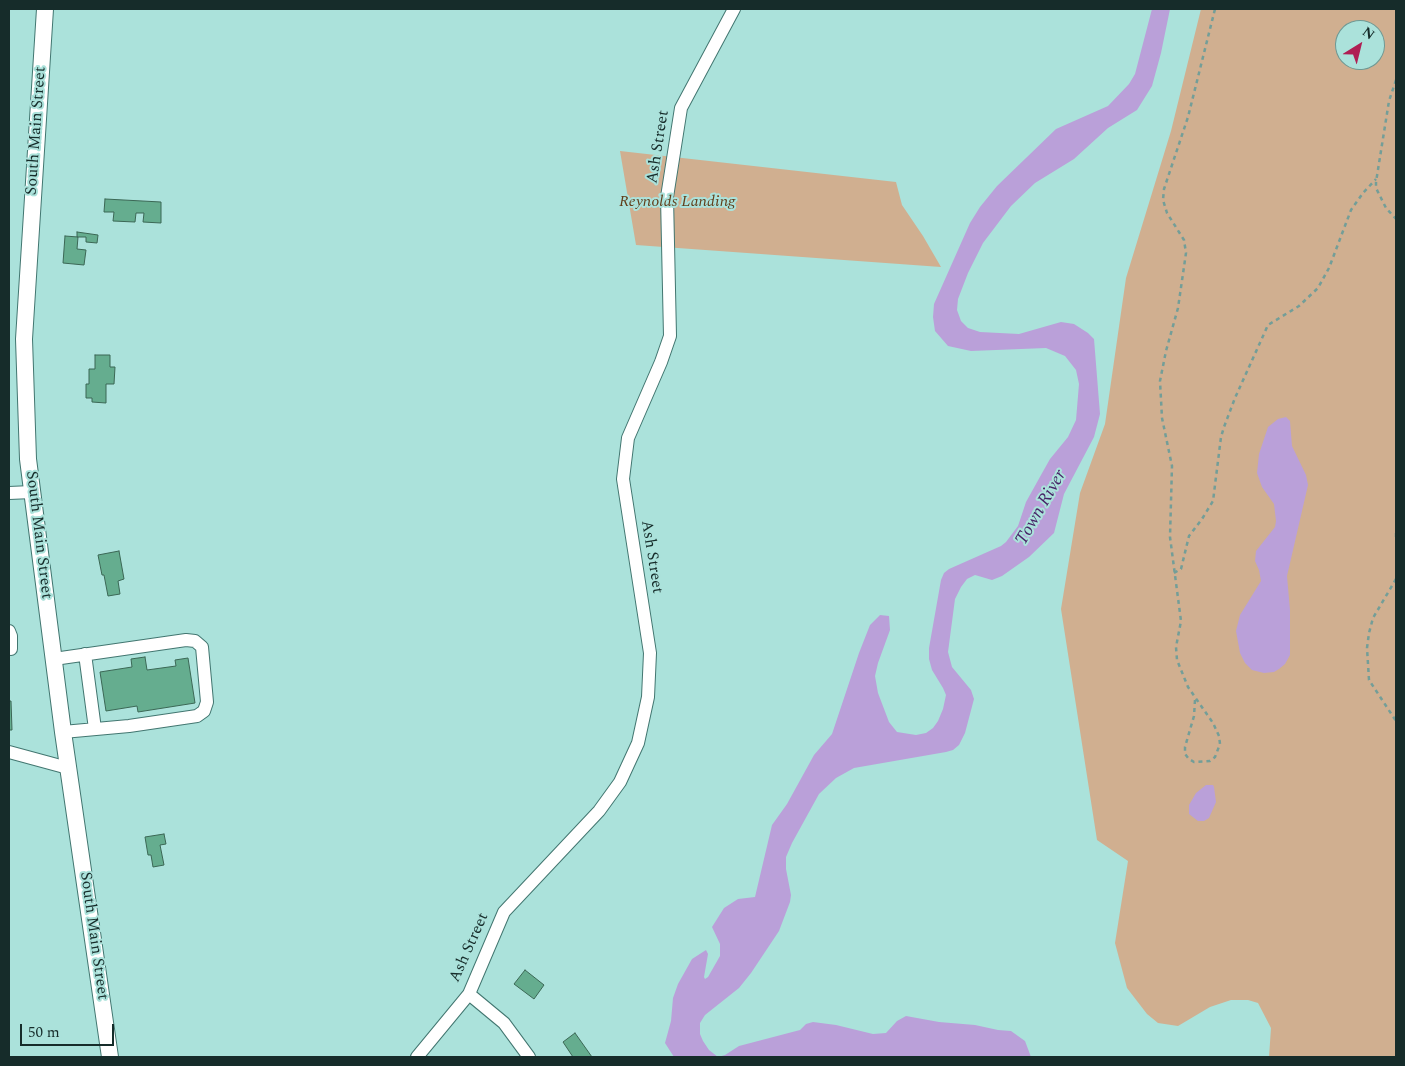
<!DOCTYPE html>
<html>
<head>
<meta charset="utf-8">
<style>
  body { margin:0 }
  #map { position:relative; width:1405px; height:1066px; overflow:hidden; background:#abe2db; font-family:Spectral,serif }
  canvas { display:block }
  .frame { position:absolute; inset:0; border:10px solid #162c2a; pointer-events:none }
  .north { position:absolute; left:1335px; top:20px; width:50px; height:50px; box-sizing:border-box; background:#abe2db; border:1px solid #6f9994; border-radius:50%; rotate:36deg; font-size:14px; font-weight:700; line-height:20px; text-align:center; color:#162c2a }
  .north::after { content:''; display:block; margin:auto; width:18px; height:22px; background:#af1f54; clip-path:polygon(50% 0,100% 100%,50% 72%,0 100%) }
  .scale { position:absolute; left:20px; top:1024px; width:94px; height:22px; box-sizing:border-box; border:2px solid #162c2a; border-top:0; padding-left:6px; font-size:15px; line-height:18px; white-space:nowrap; color:#162c2a; -webkit-text-stroke:4px #abe2db; paint-order:stroke }
</style>
</head>
<body>
<div id="map">
<canvas width="1405" height="1066"></canvas>
<div class="frame"></div>
<div class="north">N</div>
<div class="scale">50 m</div>
</div>
<script>
const ctx = document.querySelector('canvas').getContext('2d');
ctx.lineJoin = 'round';
function fill(path, color) {
  ctx.fillStyle = color;
  ctx.fill(path, 'evenodd');
}
function shape(rows) {
  const path = new Path2D();
  for (const r of rows) {
    path.moveTo(r[0], r[1]);
    for (let i = 2; i < r.length; i += 2) path.lineTo(r[i], r[i + 1]);
  }
  return path;
}
function trace(path, color, width, dash) {
  ctx.strokeStyle = color;
  ctx.lineWidth = width;
  ctx.lineCap = dash ? 'butt' : 'round';
  ctx.setLineDash(dash || []);
  ctx.stroke(path);
}
function drawText(font, color, halo, rows, align = 'center') {
  ctx.font = font + ' Spectral,serif';
  ctx.lineWidth = 4;
  ctx.setLineDash([]);
  ctx.textBaseline = 'middle';
  ctx.strokeStyle = halo;
  ctx.fillStyle = color;
  for (const [text, x, y, turn = 0] of rows) {
    ctx.save();
    ctx.translate(x, y);
    ctx.rotate((+turn || 0) * Math.PI / 180);
    ctx.textAlign = isNaN(turn) ? turn : align;
    if (halo) ctx.strokeText(text, 0, 0);
    ctx.fillText(text, 0, 0);
    ctx.restore();
  }
}
fill(shape([
  [1201,9,1396,9,1396,1057,1269,1057,1271,1028,1258,1003,1248,1000,1231,1000,1210,1007,1178,1026,1158,1023,1147,1014,1127,988,1115,943,1128,861,1097,840,1061,609,1080,493,1105,424,1126,278,1171,131],
  [1345,30,1375,30,1375,60,1345,60],
  [620,151,896,182,902,205,923,236,941,267,636,245]
]), '#d0af90');
fill(shape([
  [1152,9,1170,9,1161,53,1152,86,1137,110,1108,128,1074,159,1035,183,1011,206,983,243,968,273,958,299,957,310,961,321,968,328,980,332,1019,334,1061,322,1074,324,1088,333,1094,339,1100,414,1094,437,1064,494,1054,533,1029,557,1002,576,992,580,975,575,967,579,961,587,955,599,948,652,952,667,971,690,974,699,965,733,959,745,953,750,946,752,854,768,836,778,819,794,792,843,786,857,786,869,791,895,790,902,779,931,751,973,739,988,705,1015,700,1023,700,1034,703,1041,709,1050,718,1057,725,1055,739,1046,800,1030,806,1024,813,1022,836,1025,873,1034,886,1033,897,1021,906,1016,939,1022,975,1025,998,1030,1011,1031,1025,1041,1031,1057,674,1057,665,1043,671,1021,673,998,678,984,692,959,706,950,708,954,704,977,705,979,708,977,720,956,720,944,712,927,724,908,738,899,755,897,772,825,787,804,814,755,832,734,859,653,870,625,880,615,889,616,890,630,878,663,875,676,878,693,889,722,897,732,916,735,926,733,933,728,938,721,943,709,946,695,943,688,932,670,929,659,929,648,941,580,944,573,949,569,1001,546,1006,542,1018,526,1026,502,1041,475,1050,459,1068,437,1076,420,1079,384,1076,370,1065,356,1046,348,971,351,948,346,935,331,933,317,934,304,970,223,980,207,997,186,1056,129,1108,106,1129,84,1135,74],
  [1286,417,1290,421,1292,446,1306,475,1308,485,1287,576,1290,610,1290,655,1285,664,1279,669,1274,672,1264,673,1252,670,1245,663,1240,653,1236,631,1240,615,1261,581,1259,570,1255,561,1256,551,1275,527,1276,521,1274,504,1262,487,1257,473,1259,454,1268,427,1278,419],
  [1206,785,1213,785,1214,787,1216,802,1209,818,1204,821,1198,821,1189,814,1189,805,1196,793]
]), '#baa0d9');
const building = shape([
  [105,199,161,202,161,223,143,222,144,213,136,213,135,222,113,221,114,212,104,212,105,199],
  [77,232,98,235,97,243,86,242,86,237,77,237,77,232],
  [65,236,78,237,77,249,86,250,84,265,63,263,65,236],
  [95,355,110,355,110,367,115,367,114,384,106,384,106,403,92,402,92,398,86,398,86,384,89,384,89,369,95,369,95,355],
  [119,551,124,579,118,581,120,594,108,596,104,575,102,575,98,555,119,551],
  [145,657,147,670,176,666,175,660,188,658,195,703,138,712,137,706,106,711,100,672,132,667,131,659,145,657],
  [9,701,11,701,12,730,9,730,9,701],
  [164,834,166,844,160,845,164,865,153,867,151,855,148,855,145,837,164,834],
  [525,970,544,985,534,999,514,984,525,970],
  [575,1033,592,1057,573,1057,563,1042,575,1033]
]);
fill(building, '#65ad8f');
trace(building, '#3b6755', 1);
const minor = shape([
  [9,493,32,492],
  [9,631,11,636,11,649],
  [85,654,95,729],
  [54,659,186,640,195,641,202,647,207,702,204,711,197,716,129,726,63,732],
  [9,752,68,768],
  [469,994,504,1023,529,1057],
  [417,1057,469,994,504,912,599,811,620,782,638,743,648,697,650,653,623,479,628,438,661,362,670,336,667,197,681,108,734,9]
]);
const major = shape([
  [45,9,24,339,28,459,63,732,110,1057]
]);
trace(minor, '#427670', 14);
trace(major, '#427670', 18);
trace(shape([
  [1396,80,1389,101,1376,182,1376,188,1386,208,1396,219],
  [1396,533,1396,537],
  [1174,573,1181,569,1189,536,1202,519,1213,501,1221,437,1224,427,1235,398,1268,325,1299,306,1318,288,1329,268,1351,210,1363,193,1376,179],
  [1396,579,1373,618,1369,633,1367,648,1369,680,1396,721],
  [1195,700,1194,716,1185,747,1185,754,1189,759,1194,762,1210,761,1215,757,1220,744,1219,736,1213,723,1188,687,1177,660,1176,647,1181,621,1170,537,1172,466,1162,418,1160,381,1166,351,1178,308,1186,253,1184,240,1167,213,1163,200,1164,189,1188,117,1215,9]
]), '#739e98', 2.5, [4, 4]);
trace(minor, '#fff', 12);
trace(major, '#fff', 16);
drawText('16px', '#162c2a', '#abe2db', [
  ["South Main Street",37,131,-86],
  ["Ash Street",659,147,-81],
  ["South Main Street",38,535,83],
  ["Ash Street",651,557,81],
  ["South Main Street",93,936,82],
  ["Ash Street",470,948,-66]
]);
drawText('italic 16px', '#613f1b', '#abe2db', [
  ["Reynolds Landing",677,203]
]);
drawText('italic 18px', '#472467', '#abe2db', [
  ["Town River",1042,508,-60]
]);
</script>
</body>
</html>
